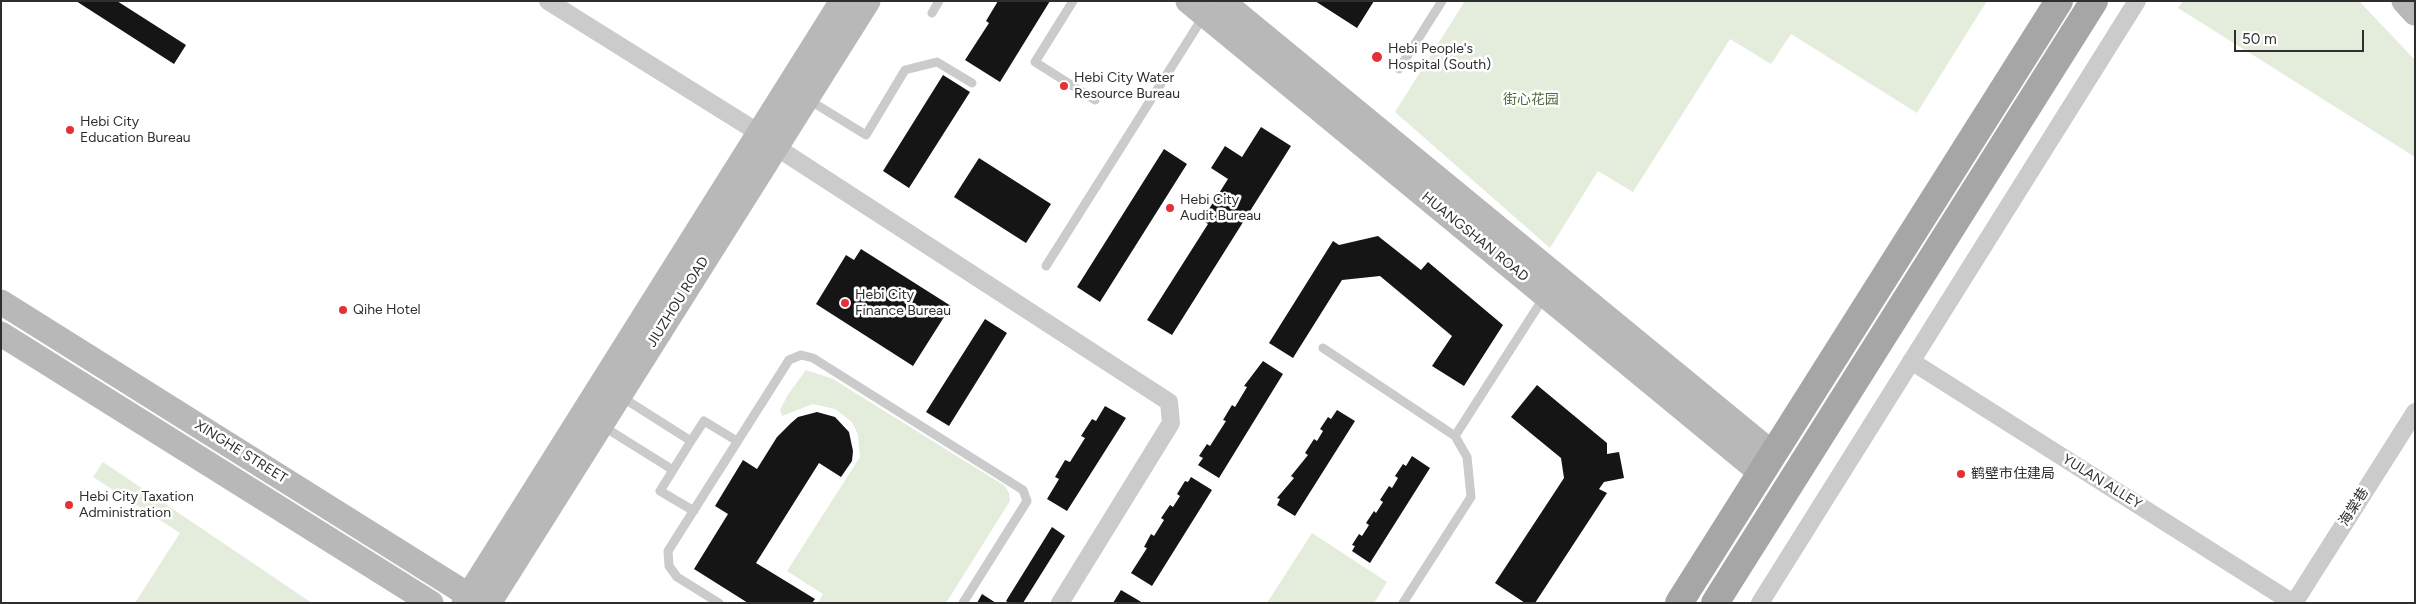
<!DOCTYPE html>
<html>
<head>
<meta charset="utf-8">
<style>
  body { margin:0 }
  #map { position:relative; width:2416px; height:604px; overflow:hidden; background:#fff; font-family:Figtree,sans-serif }
  canvas { display:block }
  .frame { position:absolute; inset:0; border:2px solid #2e2e2e; pointer-events:none }
  .scale { position:absolute; left:2234px; top:30px; width:130px; height:22px; box-sizing:border-box; border:2px solid #2e2e2e; border-top:0; padding-left:6px; font-size:15px; line-height:18px; white-space:nowrap; color:#2e2e2e; -webkit-text-stroke:4px #fff; paint-order:stroke }
</style>
</head>
<body>
<div id="map">
<canvas width="2416" height="604"></canvas>
<div class="frame"></div>
<div class="scale">50 m</div>
</div>
<script>
const ctx = document.querySelector('canvas').getContext('2d');
ctx.lineJoin = 'round';
function fill(path, color) {
  ctx.fillStyle = color;
  ctx.fill(path, 'evenodd');
}
function shape(rows) {
  const path = new Path2D();
  for (const r of rows) {
    path.moveTo(r[0], r[1]);
    for (let i = 2; i < r.length; i += 2) path.lineTo(r[i], r[i + 1]);
  }
  return path;
}
function trace(path, color, width, dash) {
  ctx.strokeStyle = color;
  ctx.lineWidth = width;
  ctx.lineCap = dash ? 'butt' : 'round';
  ctx.setLineDash(dash || []);
  ctx.stroke(path);
}
function drawText(font, color, halo, rows, align = 'center') {
  ctx.font = font + ' Figtree,"Noto Sans SC",sans-serif';
  ctx.lineWidth = 5;
  ctx.setLineDash([]);
  ctx.textBaseline = 'middle';
  ctx.strokeStyle = halo;
  ctx.fillStyle = color;
  for (const [text, x, y, turn = 0] of rows) {
    ctx.save();
    ctx.translate(x, y);
    ctx.rotate((+turn || 0) * Math.PI / 180);
    ctx.textAlign = isNaN(turn) ? turn : align;
    if (halo) ctx.strokeText(text, 0, 0);
    ctx.fillText(text, 0, 0);
    ctx.restore();
  }
}
fill(shape([
  [1465,1,1987,1,1917,113,1791,34,1771,64,1730,39,1633,192,1598,171,1550,248,1395,112],
  [2183,1,2359,1,2415,60,2415,157,2178,8],
  [806,370,833,379,1005,486,1009,493,1010,501,946,603,818,603,823,594,787,571,860,457,858,435,852,422,835,409,813,404,782,416,780,410,787,396],
  [103,462,312,603,135,603,180,533,93,477],
  [1312,533,1387,582,1374,603,1267,603]
]), '#e4ecdc');
fill(shape([
  [76,1,117,1,186,45,174,64],
  [998,1,1050,1,1000,82,965,60,989,23,986,21],
  [1315,1,1374,1,1357,28],
  [943,75,970,92,909,188,883,171],
  [1261,127,1291,146,1172,335,1147,320,1208,224,1202,220,1228,179,1211,168,1225,146,1242,157],
  [1164,149,1187,164,1100,302,1077,287],
  [979,158,1051,204,1026,243,954,197],
  [1378,236,1421,270,1428,262,1503,325,1464,386,1432,366,1452,336,1380,276,1342,280,1293,358,1269,343,1333,241,1339,245],
  [861,249,951,306,913,366,816,304,846,255,854,260],
  [985,319,1007,333,949,426,926,412],
  [1263,361,1283,374,1219,478,1198,465,1203,458,1199,456,1207,444,1210,446,1226,421,1223,420,1232,405,1235,407,1247,387,1244,386],
  [1537,385,1607,443,1607,454,1619,452,1624,478,1604,482,1599,489,1607,493,1535,603,1525,603,1495,583,1564,478,1561,458,1511,417],
  [1105,406,1126,418,1067,511,1047,499,1059,479,1055,477,1065,460,1070,462,1085,438,1081,436,1092,419,1096,421],
  [1337,410,1355,421,1295,516,1277,505,1280,499,1277,498,1294,478,1291,476,1308,455,1305,453,1314,439,1317,441,1323,431,1320,429,1328,417,1331,419],
  [817,412,835,417,849,432,853,451,852,461,841,477,819,463,756,563,815,599,812,603,748,603,694,569,728,514,715,506,743,460,757,469,777,437,791,423,798,417],
  [1412,456,1430,468,1370,563,1352,551,1355,546,1352,545,1359,534,1362,536,1369,525,1366,523,1374,511,1376,513,1383,502,1380,500,1389,486,1392,488,1398,478,1395,476,1403,464,1406,466],
  [1191,477,1212,490,1152,586,1131,573,1147,548,1144,547,1151,534,1154,536,1164,520,1161,518,1170,505,1173,507,1180,496,1177,494,1185,481,1188,482],
  [1052,527,1065,536,1023,603,1009,603,1006,601],
  [1121,590,1143,603,1113,603],
  [982,594,996,603,977,603]
]), '#151515');
trace(shape([
  [1073,1,1035,62,1095,100],
  [932,13,939,1],
  [1399,69,1442,1],
  [809,100,866,135,905,70,937,62,972,83],
  [1046,266,1203,17],
  [1323,348,1455,436,1467,457,1471,497,1403,603],
  [620,396,691,441],
  [601,425,673,470],
  [1455,436,1544,297],
  [694,511,660,491,691,441,704,421,737,441],
  [719,603,677,577,669,566,668,551,789,360,801,355,813,358,1023,490,1027,501,963,603]
]), '#cbcbcb', 9);
trace(shape([
  [548,1,759,133],
  [776,147,1169,402,1171,423,1060,603],
  [1911,361,2293,603],
  [1760,603,2137,1],
  [2294,603,2415,412]
]), '#cbcbcb', 18);
trace(shape([
  [1188,1,1761,473],
  [1222,1,1773,454],
  [2404,1,2415,13],
  [1,302,481,603],
  [1,334,431,603],
  [464,603,842,1],
  [489,603,868,1]
]), '#b8b8b8', 25);
trace(shape([
  [1679,603,2059,1],
  [1715,603,2094,1]
]), '#a6a6a6', 28);
for (const [x, y, r, color] of [
  [1377,57,6,"#e63036"],
  [1064,86,5,"#e63036"],
  [70,130,5,"#e63036"],
  [1170,208,5,"#e63036"],
  [845,303,5,"#e63036"],
  [343,310,5,"#e63036"],
  [1961,474,5,"#e63036"],
  [69,505,5,"#e63036"]
]) {
  const dot = new Path2D();
  dot.arc(x, y, r, 0, 2 * Math.PI);
  ctx.fillStyle = color;
  ctx.fill(dot);
  trace(dot, '#fff', 2);
}
drawText('14px', '#2e2e2e', '#fff', [
  ["Hebi People's",1388,49],
  ["Hospital (South)",1388,65],
  ["Hebi City Water",1074,78],
  ["Resource Bureau",1074,94],
  ["Hebi City",80,122],
  ["Education Bureau",80,138],
  ["Hebi City",1180,200],
  ["Audit Bureau",1180,216],
  ["Hebi City",855,295],
  ["Finance Bureau",855,311],
  ["Qihe Hotel",353,310],
  ["鹤壁市住建局",1971,474],
  ["Hebi City Taxation",79,497],
  ["Administration",79,513]
], 'left');
drawText('14px', '#4f6a3b', '#fff', [
  ["街心花园",1531,100]
]);
drawText('14px', '#2e2e2e', '#fff', [
  ["HUANGSHAN ROAD",1475,237,39],
  ["JIUZHOU ROAD",678,302,-58],
  ["XINGHE STREET",241,452,32],
  ["YULAN ALLEY",2102,482,32],
  ["海棠巷",2354,507,-58]
]);
</script>
</body>
</html>
